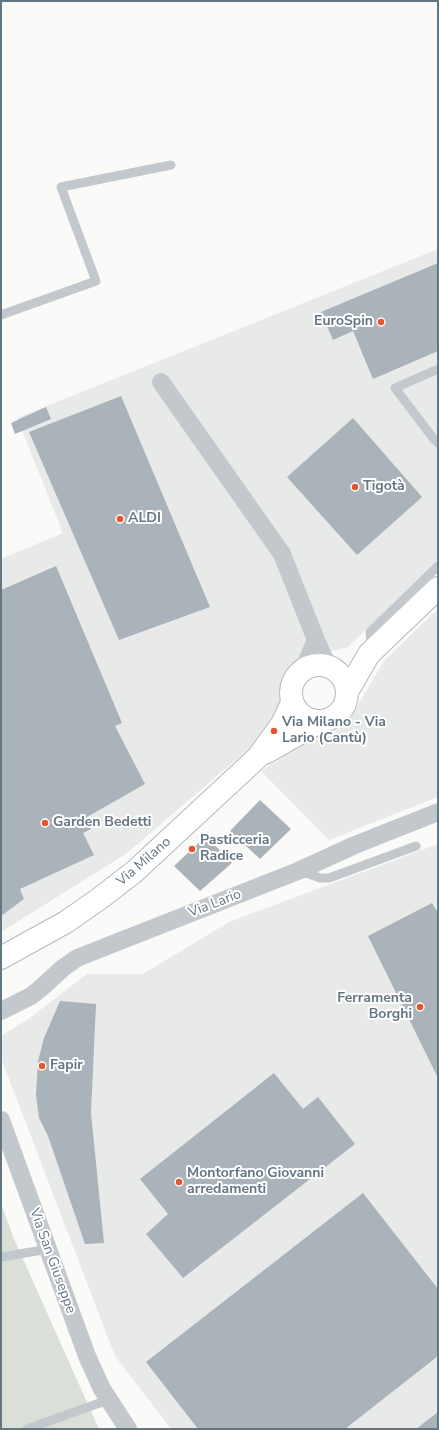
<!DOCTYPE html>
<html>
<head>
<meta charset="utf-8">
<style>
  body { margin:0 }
  #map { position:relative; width:439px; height:1430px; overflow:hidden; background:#fafaf8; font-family:"Nunito Sans",sans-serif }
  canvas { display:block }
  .frame { position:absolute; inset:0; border:2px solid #657683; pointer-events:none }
</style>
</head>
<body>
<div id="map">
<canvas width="439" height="1430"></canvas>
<div class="frame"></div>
</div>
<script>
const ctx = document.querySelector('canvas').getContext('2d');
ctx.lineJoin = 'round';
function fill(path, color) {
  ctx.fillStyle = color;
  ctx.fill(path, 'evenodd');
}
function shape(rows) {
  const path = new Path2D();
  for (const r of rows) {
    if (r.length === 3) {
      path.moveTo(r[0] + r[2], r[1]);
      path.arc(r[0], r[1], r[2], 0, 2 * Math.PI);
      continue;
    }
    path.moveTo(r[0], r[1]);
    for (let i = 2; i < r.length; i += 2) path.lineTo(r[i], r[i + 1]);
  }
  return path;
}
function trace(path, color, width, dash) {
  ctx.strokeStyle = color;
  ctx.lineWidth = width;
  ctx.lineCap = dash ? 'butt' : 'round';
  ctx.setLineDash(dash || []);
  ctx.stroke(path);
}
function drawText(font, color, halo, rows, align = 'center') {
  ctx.font = font + ' "Nunito Sans",sans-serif';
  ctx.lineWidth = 4;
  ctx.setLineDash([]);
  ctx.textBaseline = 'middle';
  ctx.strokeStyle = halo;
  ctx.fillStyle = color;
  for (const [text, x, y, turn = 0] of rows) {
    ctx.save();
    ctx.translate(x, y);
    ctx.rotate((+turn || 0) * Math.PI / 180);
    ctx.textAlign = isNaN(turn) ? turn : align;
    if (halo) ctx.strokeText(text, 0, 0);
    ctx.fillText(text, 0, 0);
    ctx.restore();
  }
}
fill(shape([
  [438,249,438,560,348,647,332,651,325,639,302,656,287,670,279,690,281,709,260,739,126,854,1,932,1,559,63,533,17,418],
  [438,609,438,797,329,840,261,771,319,734,329,735,346,725,384,661],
  [438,844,438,1429,171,1429,115,1356,1,1058,1,1036,27,1020,87,974,143,974,229,922]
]), '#e8e9e9');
fill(shape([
  [1,1203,14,1239,99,1429,1,1429]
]), '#dadfd7');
fill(shape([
  [438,263,438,351,373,379,353,331,333,340,321,312],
  [121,396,210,607,119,640,29,432],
  [46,407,51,419,15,434,11,423],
  [353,418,422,497,357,555,287,477],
  [56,566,122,723,115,726,145,784,87,817,91,829,83,833,94,855,20,889,24,899,1,916,1,590],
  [260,800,291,829,260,859,230,831],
  [206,836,232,863,200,891,174,866],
  [432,903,438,913,438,1078,368,936],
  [60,1001,96,1004,91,1113,104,1243,85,1244,48,1136,39,1118,36,1095,38,1061,44,1038],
  [274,1073,303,1109,318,1097,355,1144,183,1278,146,1234,168,1214,140,1179],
  [363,1193,438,1289,438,1356,345,1429,198,1429,146,1362],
  [438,1412,438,1429,416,1429]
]), '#aab3b9');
const secondary = shape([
  [319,693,28],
  [347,692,369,654,438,588],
  [265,753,321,721],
  [1,958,66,922,99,899,134,872,258,757,282,724,292,703]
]);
trace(secondary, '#b3babf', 24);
trace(shape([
  [1,315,96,281,61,187,171,165],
  [438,369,395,388,433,438,438,443],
  [372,650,370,632,438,566],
  [300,871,320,878,329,878,416,846],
  [2,1257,48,1249],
  [27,1429,108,1400]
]), '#c3c8cc', 9);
trace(shape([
  [161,382,282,554,316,640,328,666],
  [304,668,316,640],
  [1,1011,31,996,41,988,63,968,77,958,298,871,355,845,438,812],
  [1,1120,87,1356,102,1389,128,1429]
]), '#c3c8cc', 18);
trace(secondary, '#fff', 22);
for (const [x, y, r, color] of [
  [381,322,4,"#e4572e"],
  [355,487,4,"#e4572e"],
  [120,519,4,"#e4572e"],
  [274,731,4,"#e4572e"],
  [45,823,4,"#e4572e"],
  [192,849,4,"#e4572e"],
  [420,1007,4,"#e4572e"],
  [42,1066,4,"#e4572e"],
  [179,1182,4,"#e4572e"]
]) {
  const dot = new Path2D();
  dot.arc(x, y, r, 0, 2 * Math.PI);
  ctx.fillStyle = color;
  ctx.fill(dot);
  trace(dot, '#fff', 1.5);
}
drawText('bold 14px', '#657683', '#fff', [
  ["EuroSpin",373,322,"right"],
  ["Tigotà",363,487],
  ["ALDI",128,519],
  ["Via Milano - Via",282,723],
  ["Lario (Cantù)",282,739],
  ["Garden Bedetti",53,823],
  ["Pasticceria",200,841],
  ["Radice",200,857],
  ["Ferramenta",412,999,"right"],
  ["Borghi",412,1015,"right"],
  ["Fapir",50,1066],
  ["Montorfano Giovanni",187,1174],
  ["arredamenti",187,1190]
], 'left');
drawText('14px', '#657683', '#fff', [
  ["Via Milano",144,862,-41],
  ["Via Lario",215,904,-21],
  ["Via San Giuseppe",52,1261,70]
]);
</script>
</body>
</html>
